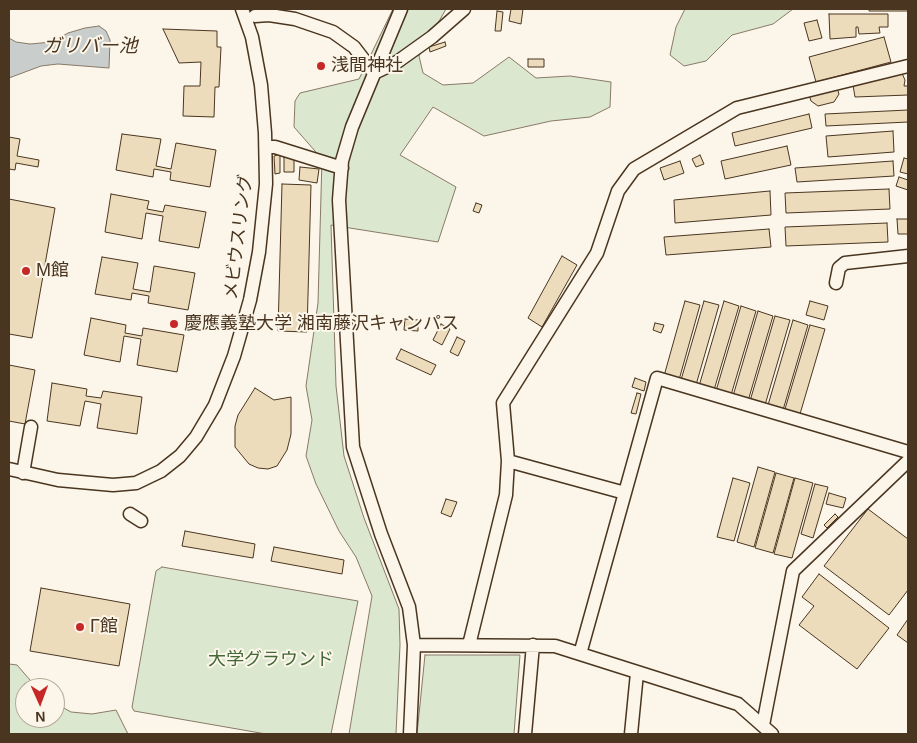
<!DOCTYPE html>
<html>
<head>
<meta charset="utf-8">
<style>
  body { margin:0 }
  #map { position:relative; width:917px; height:743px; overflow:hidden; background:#fbf6e9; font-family:Arial,sans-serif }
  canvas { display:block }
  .frame { position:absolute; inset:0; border:10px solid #4a3520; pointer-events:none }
  .north { position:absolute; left:15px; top:678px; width:50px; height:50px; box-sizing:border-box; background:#fbf6e9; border:1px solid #b4a999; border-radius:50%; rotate:178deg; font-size:14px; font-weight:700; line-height:20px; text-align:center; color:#4a3520 }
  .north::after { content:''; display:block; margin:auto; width:18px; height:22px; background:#c62828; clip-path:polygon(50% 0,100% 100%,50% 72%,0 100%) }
</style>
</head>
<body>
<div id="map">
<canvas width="917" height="743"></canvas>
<div class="frame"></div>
<div class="north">N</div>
</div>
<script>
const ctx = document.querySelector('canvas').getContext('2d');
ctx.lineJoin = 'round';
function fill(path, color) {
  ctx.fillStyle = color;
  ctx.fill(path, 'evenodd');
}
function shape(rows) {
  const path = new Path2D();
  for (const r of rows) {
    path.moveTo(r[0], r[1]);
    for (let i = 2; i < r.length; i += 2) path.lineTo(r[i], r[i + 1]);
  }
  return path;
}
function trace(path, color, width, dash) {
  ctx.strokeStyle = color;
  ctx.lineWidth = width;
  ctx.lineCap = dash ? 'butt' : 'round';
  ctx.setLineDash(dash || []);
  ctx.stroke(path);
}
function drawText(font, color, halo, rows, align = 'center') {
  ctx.font = font + ' Arial,"Noto Sans JP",sans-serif';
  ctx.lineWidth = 4;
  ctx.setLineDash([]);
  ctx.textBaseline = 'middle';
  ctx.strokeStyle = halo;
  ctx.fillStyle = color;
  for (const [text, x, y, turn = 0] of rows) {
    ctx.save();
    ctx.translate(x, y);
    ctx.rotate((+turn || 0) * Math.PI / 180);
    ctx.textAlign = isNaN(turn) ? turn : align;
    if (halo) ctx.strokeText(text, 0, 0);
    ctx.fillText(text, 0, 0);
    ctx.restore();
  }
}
const green = shape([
  [393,9,446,9,419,56,423,73,443,85,473,83,509,57,536,78,570,76,611,82,610,107,590,117,551,121,484,136,433,107,400,155,456,187,438,242,331,225,336,386,344,456,364,518,399,609,400,645,396,734,349,734,372,596,356,557,339,531,316,484,306,456,312,420,306,386,318,303,322,159,294,127,295,101,300,93,359,79,393,9],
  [685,9,793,9,773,24,732,35,706,61,684,66,670,55,676,27,685,9],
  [162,567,358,601,331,734,266,734,134,711,132,707,156,571,162,567],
  [425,655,520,655,514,734,417,734,425,655],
  [9,664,17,665,37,688,25,688,25,718,55,718,55,703,71,712,92,714,116,710,128,734,9,734,9,664]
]);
fill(green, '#dce7d0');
trace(green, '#887966', 1);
const water = shape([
  [99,26,106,31,110,40,109,68,58,64,41,66,9,78,9,38,16,42,30,44,52,42,68,33,85,28,99,26]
]);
fill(water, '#c9cecd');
trace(water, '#887966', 1);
const building = shape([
  [511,9,523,9,521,24,509,21,511,9],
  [869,9,908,9,908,11,869,11,869,9],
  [497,11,503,12,501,31,495,31,497,11],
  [829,14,888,14,888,27,879,27,880,33,859,34,858,27,856,27,856,37,830,39,829,14],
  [817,20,822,38,809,41,804,23,817,20],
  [163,29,217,31,217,47,221,47,219,87,215,87,214,117,183,116,184,86,200,86,201,62,179,63,163,29],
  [884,37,891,62,816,82,809,57,884,37],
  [445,42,446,46,430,52,429,47,445,42],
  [528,59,544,59,544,67,528,67,528,59],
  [901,71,905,80,904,86,908,86,908,95,855,97,853,85,901,71],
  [837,88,839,94,834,102,818,106,811,101,809,95,837,88],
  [908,110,908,122,826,126,825,114,908,110],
  [809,114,812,128,735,146,732,133,809,114],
  [893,131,894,152,828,157,826,136,893,131],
  [122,134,161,139,156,166,171,169,176,143,216,150,210,187,170,180,171,172,154,169,153,177,116,170,122,134],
  [9,137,20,139,17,156,39,160,38,167,16,163,15,170,9,169,9,137],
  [787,146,791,165,725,179,721,161,787,146],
  [280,154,280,173,275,174,274,156,280,154],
  [700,155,704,164,696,167,692,159,700,155],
  [284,157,294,157,294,172,284,172,284,157],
  [904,158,908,159,908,174,900,172,904,158],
  [680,161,684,173,664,180,660,168,680,161],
  [893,161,894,176,797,182,795,168,893,161],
  [300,167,319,169,317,183,299,180,300,167],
  [899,177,908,180,908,190,896,186,899,177],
  [282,184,311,185,307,332,278,331,282,184],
  [889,189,890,209,786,213,785,193,889,189],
  [770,191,771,215,675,223,674,200,770,191],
  [111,194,149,201,147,209,163,212,165,205,206,212,199,248,159,241,163,216,146,213,142,239,105,232,111,194],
  [9,199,55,208,32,338,9,334,9,199],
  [476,203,482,205,479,213,473,211,476,203],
  [897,219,908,219,908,234,898,234,897,219],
  [887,223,888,242,786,246,785,227,887,223],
  [769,229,771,247,666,255,664,237,769,229],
  [562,256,577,265,542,327,528,318,562,256],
  [102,257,138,263,133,289,150,292,154,266,195,273,188,310,148,303,149,296,132,293,131,300,95,294,102,257],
  [685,301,700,305,679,380,664,376,685,301],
  [704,301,719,305,696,385,681,380,704,301],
  [724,301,739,306,714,390,699,386,724,301],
  [810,301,828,306,824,320,806,315,810,301],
  [741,306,756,311,731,395,716,391,741,306],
  [758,311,773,316,748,401,733,396,758,311],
  [775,316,790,320,765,405,750,401,775,316],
  [91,318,126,325,125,333,142,336,143,328,184,335,177,372,137,365,141,339,124,336,120,362,84,355,91,318],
  [405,319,418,320,418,331,404,330,405,319],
  [793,320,808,325,783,410,768,405,793,320],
  [655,323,664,325,661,333,653,330,655,323],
  [441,324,450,329,442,345,433,340,441,324],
  [810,325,825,329,800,414,785,409,810,325],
  [457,337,465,341,458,356,450,352,457,337],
  [401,349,436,365,431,375,396,359,401,349],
  [9,365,35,370,25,424,9,421,9,365],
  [635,378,646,382,644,391,632,387,635,378],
  [52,383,87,389,86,396,101,398,103,391,142,397,137,434,97,428,101,404,85,401,80,426,47,421,52,383],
  [255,388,274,400,291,397,291,434,287,450,277,466,268,469,258,468,249,464,235,447,235,426,238,415,255,388],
  [637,393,641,394,636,414,631,413,637,393],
  [758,467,775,472,754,547,737,542,758,467],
  [776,473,794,478,773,553,755,548,776,473],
  [733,478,750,483,734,541,717,537,733,478],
  [795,478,813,483,792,558,774,554,795,478],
  [815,484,828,487,813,538,801,534,815,484],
  [829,493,846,498,843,508,826,504,829,493],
  [446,499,457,502,451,517,441,513,446,499],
  [868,509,908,539,908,590,889,615,824,566,868,509],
  [835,514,838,517,827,528,824,525,835,514],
  [185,531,255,544,253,558,182,546,185,531],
  [274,547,344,560,342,574,271,561,274,547],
  [819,574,889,628,857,669,799,625,814,606,802,597,819,574],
  [41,588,130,604,119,666,30,651,41,588],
  [908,619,908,643,897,635,908,619]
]);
fill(building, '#ecdcbc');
trace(building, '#4a3520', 1);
const minor = shape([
  [401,9,352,127,342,161,339,200,353,447,381,534,409,607,414,645,410,734],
  [255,16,269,15,295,19,333,32,354,47,374,73],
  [374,73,397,62,432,37,464,9],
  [266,147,275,147,342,168],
  [836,283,839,268,845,263,908,256],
  [508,461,625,493],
  [9,469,58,480,113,485,136,483,161,471,180,456,196,437,215,405,234,356,250,300,259,252,266,184,265,133,261,85,252,37,242,9],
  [23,473,31,427],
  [130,514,141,521],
  [414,645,555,646,738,704,772,734],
  [469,645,506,495,508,461,503,403,597,253,618,191,634,169,737,108,908,66],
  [580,654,657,378,908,452],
  [763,725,793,571,908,461],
  [525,734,533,645],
  [631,734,637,673]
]);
trace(minor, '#4a3520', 15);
trace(minor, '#fbf6e9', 12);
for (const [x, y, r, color] of [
  [321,66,5,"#c62828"],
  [26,271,5,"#c62828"],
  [174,324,5,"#c62828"],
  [80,627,5,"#c62828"]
]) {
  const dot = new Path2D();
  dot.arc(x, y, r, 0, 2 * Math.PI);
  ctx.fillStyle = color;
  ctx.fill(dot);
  trace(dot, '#fbf6e9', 2);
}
drawText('18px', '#4a3520', '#fbf6e9', [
  ["浅間神社",331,66],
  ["Μ館",36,271],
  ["慶應義塾大学 湘南藤沢キャンパス",184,324],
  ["Γ館",90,627]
], 'left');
drawText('18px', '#4a3520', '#fbf6e9', [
  ["メビウスリング",239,237,-83]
]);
drawText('18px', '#436837', '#fbf6e9', [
  ["大学グラウンド",271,660]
]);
drawText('italic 19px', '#4a3520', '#fbf6e9', [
  ["ガリバー池",90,47]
]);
</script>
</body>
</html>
